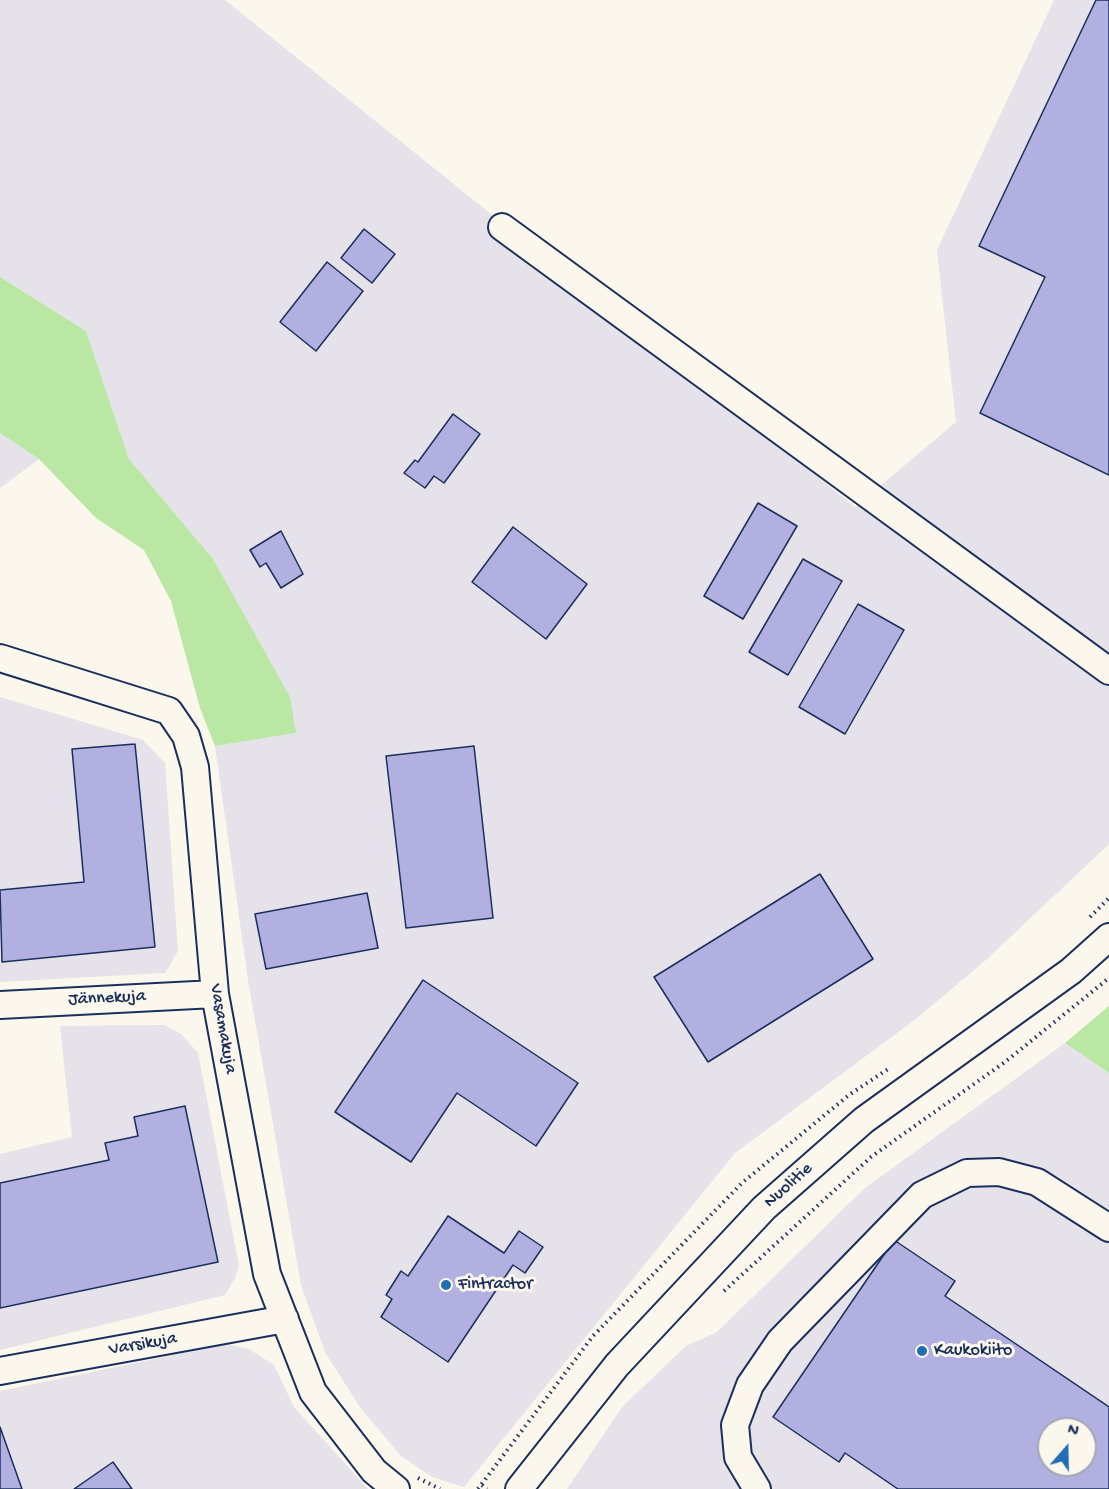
<!DOCTYPE html>
<html>
<head>
<meta charset="utf-8">
<style>
  body { margin:0 }
  #map { position:relative; width:1109px; height:1489px; overflow:hidden; background:#fbf7ec; font-family:"Gochi Hand",sans-serif }
  canvas { display:block }
  .north { position:absolute; left:1037px; top:1417px; width:60px; height:60px; box-sizing:border-box; background:#fbf7ec; border:2px solid #a1a7b3; border-radius:50%; rotate:20deg; font-size:16px; font-weight:700; line-height:24px; text-align:center; color:#1b2f5e }
  .north::after { content:''; display:block; margin:auto; width:21px; height:27px; background:#1f6fb2; clip-path:polygon(50% 0,100% 100%,50% 72%,0 100%) }
</style>
</head>
<body>
<div id="map">
<canvas width="1109" height="1489"></canvas>
<div class="north">N</div>
</div>
<script>
const ctx = document.querySelector('canvas').getContext('2d');
ctx.lineJoin = 'round';
function fill(path, color) {
  ctx.fillStyle = color;
  ctx.fill(path, 'evenodd');
}
function shape(rows) {
  const path = new Path2D();
  for (const r of rows) {
    path.moveTo(r[0], r[1]);
    for (let i = 2; i < r.length; i += 2) path.lineTo(r[i], r[i + 1]);
  }
  return path;
}
function trace(path, color, width, dash) {
  ctx.strokeStyle = color;
  ctx.lineWidth = width;
  ctx.lineCap = dash ? 'butt' : 'round';
  ctx.setLineDash(dash || []);
  ctx.stroke(path);
}
function drawText(font, color, halo, rows, align = 'center') {
  ctx.font = font + ' "Gochi Hand",sans-serif';
  ctx.lineWidth = 6;
  ctx.setLineDash([]);
  ctx.textBaseline = 'middle';
  ctx.strokeStyle = halo;
  ctx.fillStyle = color;
  for (const [text, x, y, turn = 0] of rows) {
    ctx.save();
    ctx.translate(x, y);
    ctx.rotate((+turn || 0) * Math.PI / 180);
    ctx.textAlign = isNaN(turn) ? turn : align;
    if (halo) ctx.strokeText(text, 0, 0);
    ctx.fillText(text, 0, 0);
    ctx.restore();
  }
}
fill(shape([
  [0,0,225,0,855,507,956,422,937,250,1054,0,1109,0,1109,844,987,959,916,1019,735,1153,464,1487,432,1477,401,1456,359,1406,325,1352,301,1285,248,980,215,746,296,733,213,559,129,459,86,331,0,277],
  [0,433,39,459,0,488],
  [0,697,143,740,165,763,178,951,165,973,0,982],
  [164,1025,181,1034,198,1053,239,1266,235,1278,225,1295,0,1350,0,1154,72,1137,60,1026],
  [1065,1043,1109,1073,1109,1489,567,1489,622,1407,686,1346,717,1332,865,1188],
  [1049,1429,1085,1429,1085,1465,1049,1465],
  [226,1344,249,1349,274,1365,294,1407,368,1489,0,1489,0,1391]
]), '#e5e2e9');
fill(shape([
  [0,277,86,331,129,459,213,559,290,697,296,733,215,746,200,708,171,601,144,550,96,518,39,459,0,433],
  [1109,1006,1109,1073,1065,1043]
]), '#bae7a4');
const building = shape([
  [1096,0,1109,0,1109,475,980,413,1045,277,979,246,1096,0],
  [364,229,395,254,372,283,341,258,364,229],
  [327,262,363,291,316,351,280,322,327,262],
  [453,414,480,434,444,483,434,476,425,488,404,473,415,460,418,462,453,414],
  [758,503,797,526,743,619,704,596,758,503],
  [513,527,587,584,546,639,472,582,513,527],
  [281,531,303,574,281,588,266,563,260,567,250,550,281,531],
  [803,559,842,581,788,675,749,652,803,559],
  [858,604,904,630,845,734,799,707,858,604],
  [135,744,155,947,2,962,0,890,84,882,72,749,135,744],
  [474,746,493,918,406,928,386,756,474,746],
  [820,874,873,959,708,1062,654,977,820,874],
  [367,893,378,948,266,969,255,914,367,893],
  [423,980,578,1083,536,1146,457,1093,411,1162,335,1112,423,980],
  [185,1106,218,1262,0,1308,0,1183,109,1160,105,1143,138,1136,134,1117,185,1106],
  [448,1216,504,1253,519,1231,543,1247,525,1273,513,1265,448,1362,381,1317,392,1299,386,1295,401,1271,408,1276,448,1216],
  [894,1240,955,1281,945,1296,1109,1407,1109,1489,898,1489,845,1453,839,1462,773,1417,894,1240],
  [1049,1429,1085,1429,1085,1465,1049,1465,1049,1429],
  [0,1427,22,1489,0,1489,0,1427],
  [113,1462,132,1489,74,1489,113,1462]
]);
fill(building, '#b2b0e1');
trace(building, '#1b2f5e', 1.5);
const minor = shape([
  [502,227,1109,671],
  [0,658,169,711,186,736,195,767,215,994,267,1274,313,1392,374,1471,396,1489],
  [0,1005,215,994],
  [0,1371,285,1319],
  [519,1489,617,1365,764,1208,864,1120,1071,971,1109,937],
  [757,1489,738,1457,735,1425,750,1385,780,1341,922,1195,967,1173,999,1172,1037,1182,1109,1228]
]);
trace(minor, '#1b2f5e', 30);
trace(shape([
  [1090,917,1109,898],
  [724,1291,871,1157,1005,1062,1109,978],
  [418,1478,440,1489],
  [482,1485,487,1489],
  [478,1489,593,1336,742,1183,849,1095,891,1067]
]), '#1b2f5e', 4, [1.5, 4.5]);
trace(minor, '#fbf7ec', 26);
for (const [x, y, r, color] of [
  [446,1285,6,"#1f6fb2"],
  [922,1351,6,"#1f6fb2"]
]) {
  const dot = new Path2D();
  dot.arc(x, y, r, 0, 2 * Math.PI);
  ctx.fillStyle = color;
  ctx.fill(dot);
  trace(dot, '#fbf7ec', 2);
}
drawText('18px', '#1b2f5e', '#fbf7ec', [
  ["Jännekuja",107,999,-3],
  ["Vasamakuja",222,1029,80],
  ["Nuolitie",789,1186,-42],
  ["Varsikuja",143,1345,-10]
]);
drawText('18px', '#1b2f5e', '#fbf7ec', [
  ["Fintractor",458,1285],
  ["Kaukokiito",934,1351]
], 'left');
</script>
</body>
</html>
